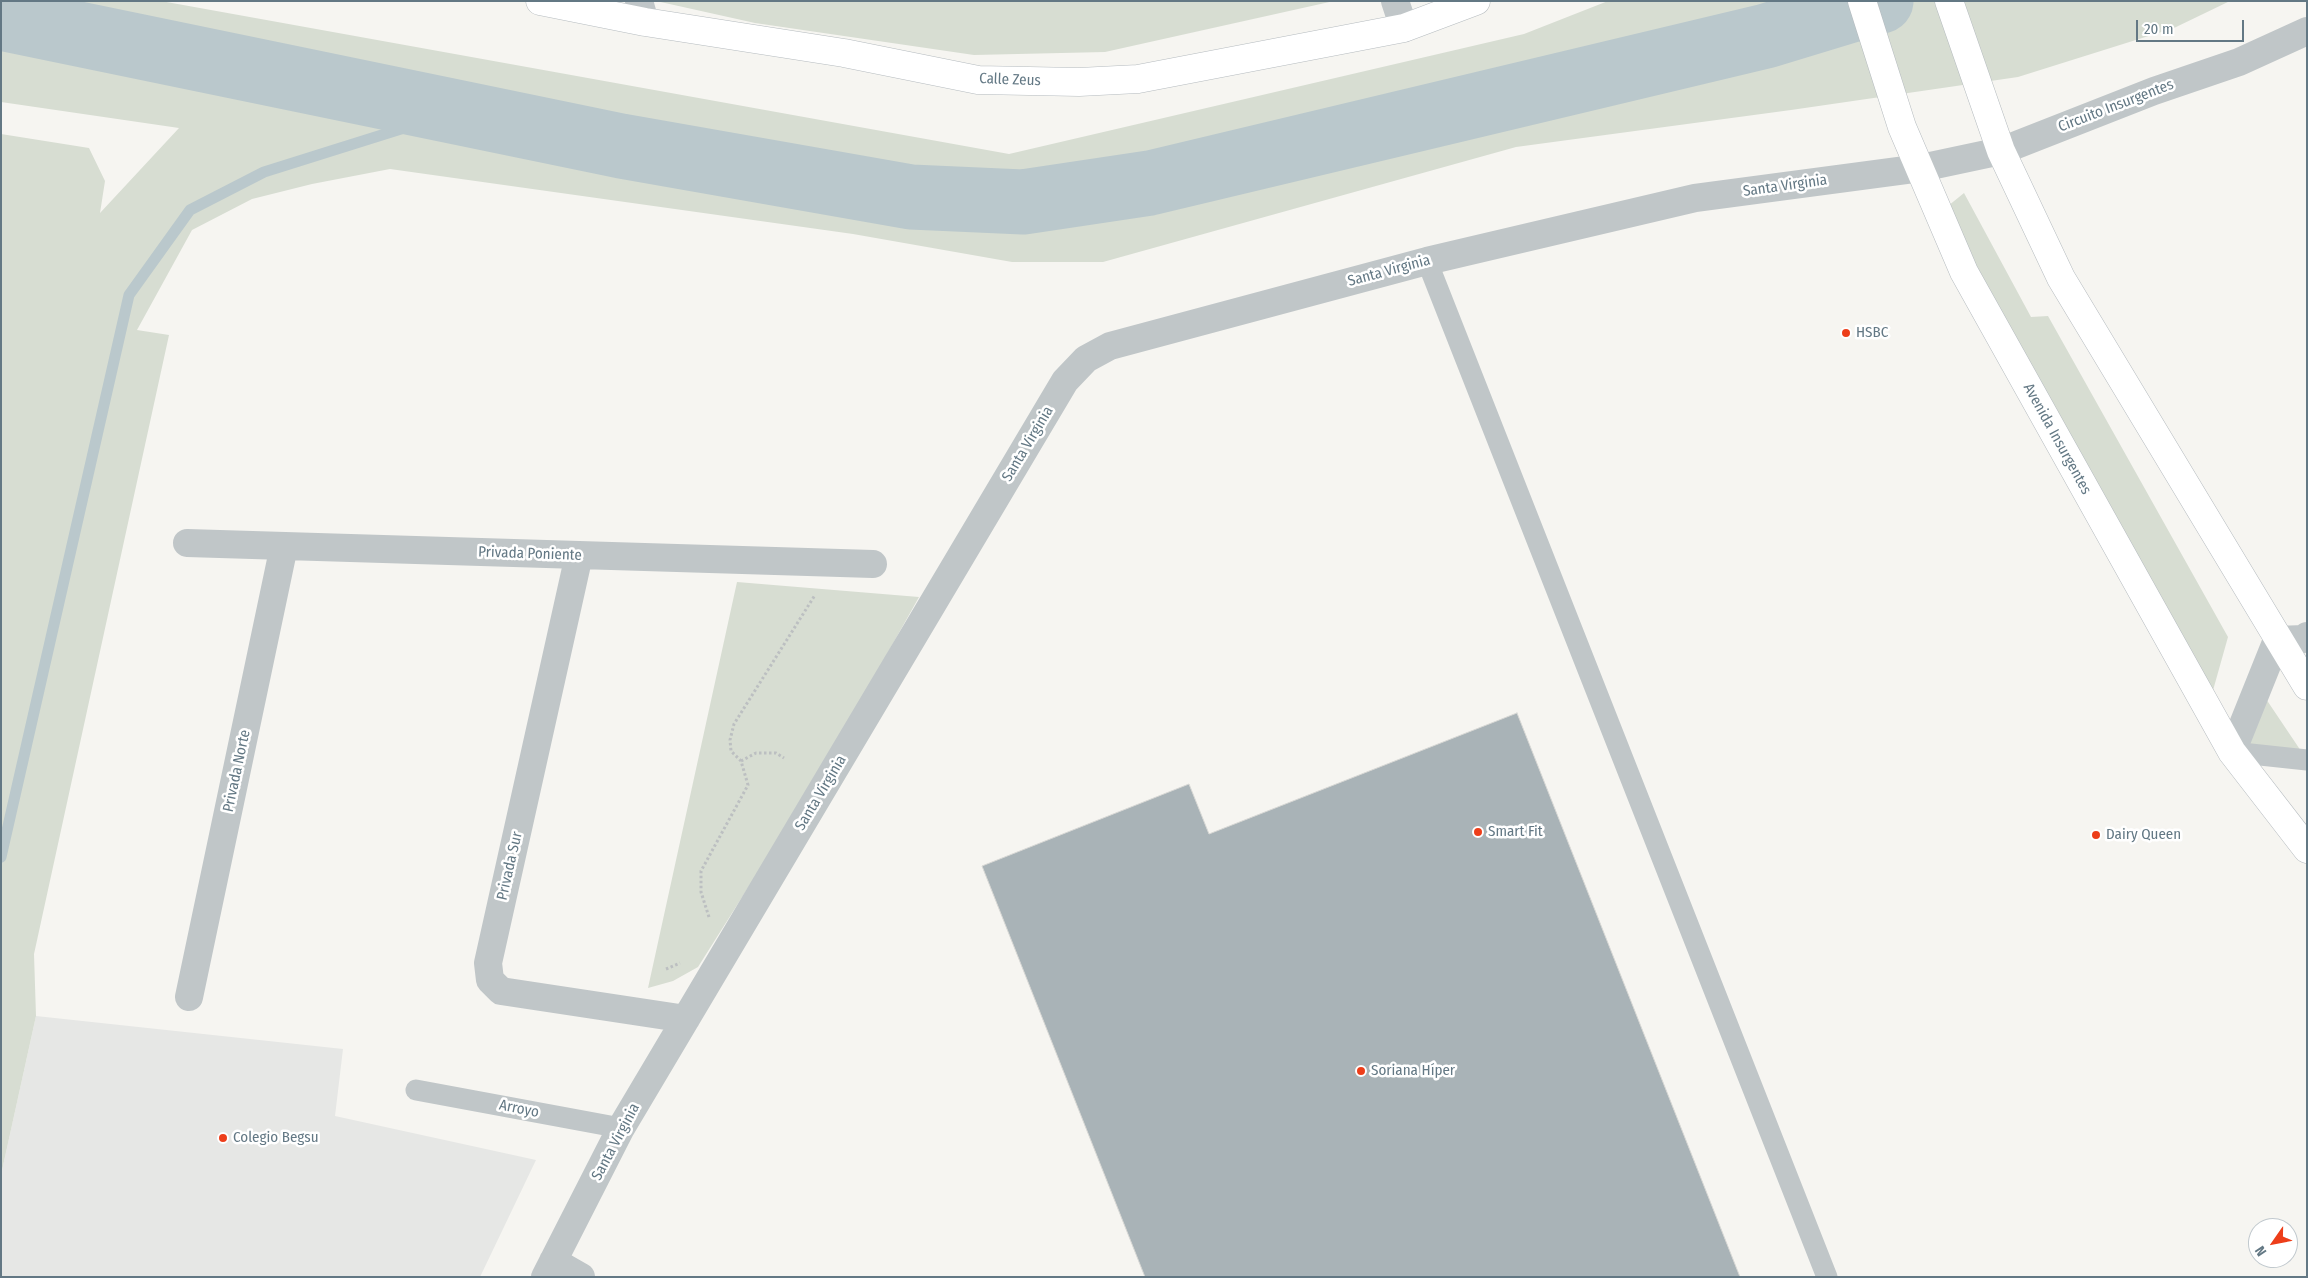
<!DOCTYPE html>
<html>
<head>
<meta charset="utf-8">
<style>
  body { margin:0 }
  #map { position:relative; width:2308px; height:1278px; overflow:hidden; background:#f6f5f1; font-family:"Fira Sans Condensed",sans-serif }
  canvas { display:block }
  .frame { position:absolute; inset:0; border:2px solid #637884; pointer-events:none }
  .north { position:absolute; left:2248px; top:1218px; width:50px; height:50px; box-sizing:border-box; background:#fff; border:1px solid #c1c9ce; border-radius:50%; rotate:237deg; font-size:14px; font-weight:700; line-height:20px; text-align:center; color:#637884 }
  .north::after { content:''; display:block; margin:auto; width:18px; height:22px; background:#ed3e1a; clip-path:polygon(50% 0,100% 100%,50% 72%,0 100%) }
  .scale { position:absolute; left:2136px; top:20px; width:108px; height:22px; box-sizing:border-box; border:2px solid #637884; border-top:0; padding-left:6px; font-size:15px; line-height:18px; white-space:nowrap; color:#637884; -webkit-text-stroke:4px #fff; paint-order:stroke }
</style>
</head>
<body>
<div id="map">
<canvas width="2308" height="1278"></canvas>
<div class="frame"></div>
<div class="north">N</div>
<div class="scale">20 m</div>
</div>
<script>
const ctx = document.querySelector('canvas').getContext('2d');
ctx.lineJoin = 'round';
function fill(path, color) {
  ctx.fillStyle = color;
  ctx.fill(path, 'evenodd');
}
function shape(rows) {
  const path = new Path2D();
  for (const r of rows) {
    path.moveTo(r[0], r[1]);
    for (let i = 2; i < r.length; i += 2) path.lineTo(r[i], r[i + 1]);
  }
  return path;
}
function trace(path, color, width, dash) {
  ctx.strokeStyle = color;
  ctx.lineWidth = width;
  ctx.lineCap = dash ? 'butt' : 'round';
  ctx.setLineDash(dash || []);
  ctx.stroke(path);
}
function drawText(font, color, halo, rows, align = 'center') {
  ctx.font = font + ' "Fira Sans Condensed",sans-serif';
  ctx.lineWidth = 5;
  ctx.setLineDash([]);
  ctx.textBaseline = 'middle';
  ctx.strokeStyle = halo;
  ctx.fillStyle = color;
  for (const [text, x, y, turn = 0] of rows) {
    ctx.save();
    ctx.translate(x, y);
    ctx.rotate((+turn || 0) * Math.PI / 180);
    ctx.textAlign = isNaN(turn) ? turn : align;
    if (halo) ctx.strokeText(text, 0, 0);
    ctx.fillText(text, 0, 0);
    ctx.restore();
  }
}
fill(shape([
  [36,1016,343,1049,335,1116,536,1160,480,1277,1,1277,1,1175]
]), '#e6e7e5');
fill(shape([
  [1,1,161,1,1009,154,1524,34,1608,1,2230,1,2174,28,2018,77,1791,110,1516,147,1103,262,1012,262,853,234,390,169,312,184,252,199,192,230,137,330,169,335,34,954,36,1016,1,1175,1,134,89,148,105,181,100,213,179,128,1,102],
  [656,1,1334,1,1105,52,974,55,755,23],
  [1964,193,2031,317,2048,316,2228,637,2210,701,2062,447,1948,206],
  [737,582,919,597,821,772,698,967,673,981,648,988],
  [2260,690,2301,751,2238,751]
]), '#d7ddd2');
trace(shape([
  [1,857,129,295,190,210,264,172,455,112]
]), '#bac8cc', 11);
trace(shape([
  [1,18,621,146,911,197,1023,202,1150,183,1766,36,1881,1]
]), '#bac8cc', 65);
const building = shape([
  [1517,713,1740,1277,1145,1277,982,866,1189,784,1209,834,1517,713]
]);
fill(building, '#a9b3b7');
trace(building, '#d7d7d4', 1);
const secondary = shape([
  [540,1,645,22,844,53,978,80,1079,82,1138,79,1404,28,1476,1],
  [1862,1,1902,127,1964,272,2232,752,2307,849],
  [1949,1,2001,151,2061,278,2307,686]
]);
trace(secondary, '#b5bbbf', 29);
trace(shape([
  [741,761,756,753,776,753,784,758],
  [709,917,701,892,701,871,748,785,741,761,731,751,730,740,734,724,815,595],
  [666,969,680,963]
]), '#bcbfc1', 3, [2.5, 2.5]);
trace(shape([
  [1427,261,1827,1277],
  [2232,752,2307,760],
  [416,1090,621,1128]
]), '#c0c6c8', 21);
trace(shape([
  [639,1,645,22],
  [1395,1,1404,28],
  [187,543,873,564],
  [579,555,488,963,490,980,501,991,686,1019],
  [2232,752,2277,640,2304,639,2307,636],
  [189,997,284,546],
  [553,1261,581,1277],
  [545,1277,621,1128,1065,381,1086,359,1110,346,1427,261,1695,198,1921,168,2001,151,2154,91,2239,62,2307,31]
]), '#c0c6c8', 28);
trace(secondary, '#fff', 28);
for (const [x, y, r, color] of [
  [1846,333,5,"#ed3e1a"],
  [1478,832,5,"#ed3e1a"],
  [2096,835,5,"#ed3e1a"],
  [1361,1071,5,"#ed3e1a"],
  [223,1138,5,"#ed3e1a"]
]) {
  const dot = new Path2D();
  dot.arc(x, y, r, 0, 2 * Math.PI);
  ctx.fillStyle = color;
  ctx.fill(dot);
  trace(dot, '#fff', 2);
}
drawText('15px', '#637884', '#fff', [
  ["Calle Zeus",1010,80,2],
  ["Circuito Insurgentes",2116,106,-21],
  ["Santa Virginia",1785,186,-8],
  ["Santa Virginia",1389,271,-15],
  ["Avenida Insurgentes",2057,439,61],
  ["Santa Virginia",1028,444,-59],
  ["Privada Poniente",530,554,2],
  ["Privada Norte",237,771,-78],
  ["Santa Virginia",821,793,-59],
  ["Privada Sur",510,866,-77],
  ["Arroyo",519,1109,11],
  ["Santa Virginia",616,1142,-62]
]);
drawText('15px', '#637884', '#fff', [
  ["HSBC",1856,333],
  ["Smart Fit",1488,832],
  ["Dairy Queen",2106,835],
  ["Soriana Híper",1371,1071],
  ["Colegio Begsu",233,1138]
], 'left');
</script>
</body>
</html>
